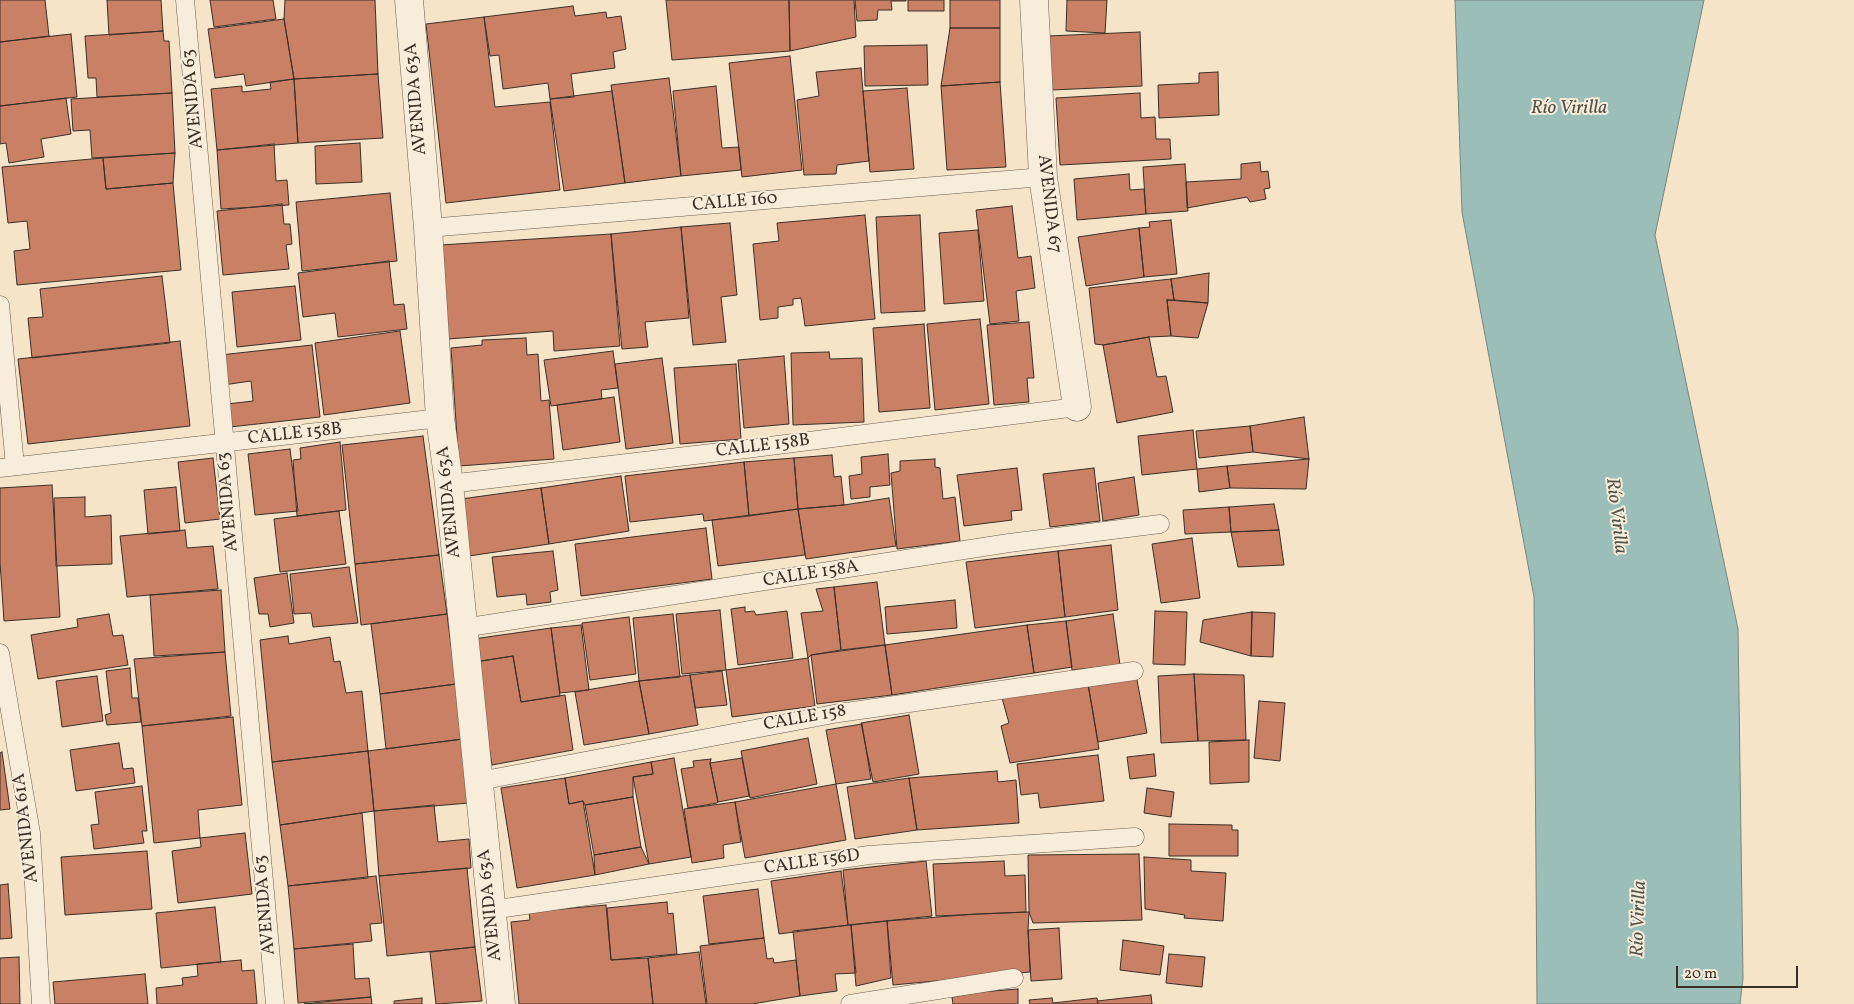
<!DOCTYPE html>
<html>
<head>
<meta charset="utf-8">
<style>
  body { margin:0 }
  #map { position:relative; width:1854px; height:1004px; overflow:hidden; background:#f5e4c8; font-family:Vollkorn,serif }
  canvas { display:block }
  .scale { position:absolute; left:1676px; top:966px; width:122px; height:22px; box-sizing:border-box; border:2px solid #3a2f27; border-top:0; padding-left:6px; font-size:15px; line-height:18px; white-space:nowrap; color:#3a2f27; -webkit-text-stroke:4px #f8eddb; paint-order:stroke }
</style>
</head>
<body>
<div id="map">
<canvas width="1854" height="1004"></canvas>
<div class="scale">20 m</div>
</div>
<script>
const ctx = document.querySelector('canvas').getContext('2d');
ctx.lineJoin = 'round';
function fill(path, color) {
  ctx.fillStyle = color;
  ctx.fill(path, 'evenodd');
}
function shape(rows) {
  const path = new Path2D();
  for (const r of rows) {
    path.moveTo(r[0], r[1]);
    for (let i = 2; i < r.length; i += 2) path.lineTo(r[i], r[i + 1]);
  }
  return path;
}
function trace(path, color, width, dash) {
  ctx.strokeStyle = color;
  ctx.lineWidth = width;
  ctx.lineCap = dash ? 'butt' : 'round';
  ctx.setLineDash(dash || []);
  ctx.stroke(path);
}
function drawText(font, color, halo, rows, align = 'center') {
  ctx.font = font + ' Vollkorn,serif';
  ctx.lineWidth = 4;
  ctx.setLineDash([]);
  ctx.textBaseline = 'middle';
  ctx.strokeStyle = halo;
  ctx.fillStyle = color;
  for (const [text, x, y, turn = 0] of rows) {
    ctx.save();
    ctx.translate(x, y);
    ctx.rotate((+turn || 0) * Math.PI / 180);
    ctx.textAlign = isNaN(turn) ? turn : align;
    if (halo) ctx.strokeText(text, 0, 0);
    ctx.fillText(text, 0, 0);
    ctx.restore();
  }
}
const water = shape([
  [1455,0,1704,0,1655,235,1738,629,1743,978,1740,1004,1537,1004,1534,597,1462,212,1455,0]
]);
fill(water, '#9cbeb8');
trace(water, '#75857e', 1);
const building = shape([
  [0,0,45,0,49,36,0,42,0,0],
  [107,0,161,0,163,31,109,35,107,0],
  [210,0,273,0,276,19,214,27,210,0],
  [285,0,375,0,378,74,294,79,284,19,285,0],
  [666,0,789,0,790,51,672,60,666,0],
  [789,0,854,0,856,37,790,51,789,0],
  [855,0,906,0,906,1,891,1,892,10,878,10,877,20,857,21,855,0],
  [908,0,944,0,944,11,908,11,908,0],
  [950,0,1000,0,1000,28,950,28,950,0],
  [1067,0,1107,0,1105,33,1066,31,1067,0],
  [573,6,575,16,606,12,607,18,621,16,626,49,613,52,615,68,571,74,574,97,550,99,548,83,503,89,499,55,490,56,484,17,573,6],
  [484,17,495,107,550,102,560,190,446,203,426,24,484,17],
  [284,19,294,79,246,86,244,74,215,78,208,29,284,19],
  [950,28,1000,28,1000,82,941,86,950,28],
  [163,31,164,41,169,41,172,93,97,97,96,78,88,78,85,36,163,31],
  [1140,32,1142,86,1051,90,1048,36,1140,32],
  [71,34,77,97,0,106,0,42,71,34],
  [927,45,928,85,865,86,864,46,927,45],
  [790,56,802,170,742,177,729,63,790,56],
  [861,68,869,161,837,165,836,174,804,175,797,100,819,96,816,72,861,68],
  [1218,72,1219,115,1159,118,1158,85,1199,83,1199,73,1218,72],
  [378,74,383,138,298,143,294,79,378,74],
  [669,78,681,176,625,183,611,85,669,78],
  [294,79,298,143,217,150,211,89,242,86,242,92,271,89,270,82,294,79],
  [1000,82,1006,167,947,170,941,86,1000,82],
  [716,86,722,148,739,147,741,170,681,176,673,91,716,86],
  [907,88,914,169,870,172,863,91,907,88],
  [612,91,625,183,564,191,550,99,612,91],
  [172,93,175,153,92,158,90,130,73,131,71,99,172,93],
  [1140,93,1141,118,1155,117,1156,139,1170,139,1171,159,1060,165,1056,98,1140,93],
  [66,98,71,134,41,139,44,157,9,163,6,143,0,144,0,106,66,98],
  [360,143,362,182,316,184,315,146,360,143],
  [274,144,276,181,287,180,289,205,221,209,217,150,274,144],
  [175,153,173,183,106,189,103,158,175,153],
  [103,158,106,189,173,183,181,270,17,285,14,251,30,249,27,221,8,223,2,167,103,158],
  [1260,162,1261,172,1268,171,1270,188,1264,189,1266,199,1250,202,1247,197,1187,208,1186,182,1241,179,1241,164,1260,162],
  [1185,164,1188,211,1146,214,1143,167,1185,164],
  [1129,174,1130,190,1144,189,1146,214,1077,220,1074,179,1129,174],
  [390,193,397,261,302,271,296,202,390,193],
  [282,204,284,224,290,224,292,244,286,245,289,269,223,275,217,211,282,204],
  [1012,206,1018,258,1031,256,1035,288,1016,291,1019,321,990,324,976,210,1012,206],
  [865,215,875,319,805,326,801,298,793,299,793,305,778,307,778,318,760,320,753,244,779,241,777,223,865,215],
  [920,215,925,311,881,313,876,217,920,215],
  [1171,220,1177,274,1144,277,1139,228,1150,227,1149,222,1171,220],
  [730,223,737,295,721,297,726,342,693,345,681,227,730,223],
  [681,227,689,318,645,322,648,347,622,349,611,234,681,227],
  [1139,228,1144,277,1086,286,1078,237,1139,228],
  [978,230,984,301,944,304,939,233,978,230],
  [611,234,620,346,554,351,553,331,448,339,441,245,611,234],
  [389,261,394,305,404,304,407,329,338,337,335,313,303,317,298,273,389,261],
  [1209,273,1208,303,1174,300,1171,279,1209,273],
  [162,276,170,343,32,358,28,318,43,317,40,289,162,276],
  [1171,279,1174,300,1167,300,1171,336,1149,337,1103,345,1095,344,1089,288,1171,279],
  [295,286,301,340,237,347,232,292,295,286],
  [1167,300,1208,303,1198,338,1171,336,1167,300],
  [980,319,989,404,935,410,927,324,980,319],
  [1029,322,1034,378,1027,378,1029,402,994,405,987,325,1029,322],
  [924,324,930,408,879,412,873,328,924,324],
  [400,331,410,403,324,415,315,343,400,331],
  [1149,337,1157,377,1166,376,1173,412,1117,423,1103,345,1149,337],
  [526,338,527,355,538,354,541,401,549,400,554,459,459,466,451,348,482,345,482,340,526,338],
  [180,341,190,426,28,444,18,359,180,341],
  [312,345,320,417,230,427,227,404,253,401,251,381,223,385,220,355,312,345],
  [613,351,618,388,601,390,602,399,551,406,544,360,613,351],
  [829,352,830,359,862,358,864,422,793,425,791,353,829,352],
  [784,356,789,424,744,428,738,360,784,356],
  [662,358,673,443,626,449,615,364,662,358],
  [736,364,741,439,680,444,674,368,736,364],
  [614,397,620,442,563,450,557,405,614,397],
  [1304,417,1309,459,1253,452,1250,426,1304,417],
  [1250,426,1253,452,1199,458,1196,431,1250,426],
  [1193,430,1197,469,1142,475,1138,436,1193,430],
  [423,436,439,555,355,564,342,445,423,436],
  [340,442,346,510,297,516,293,460,301,459,300,448,340,442],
  [290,449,298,511,255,515,248,454,290,449],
  [888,454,890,485,870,487,870,497,851,499,849,476,862,474,861,457,888,454],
  [832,455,834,477,841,476,844,505,798,509,794,458,832,455],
  [213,458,220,519,185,523,178,462,213,458],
  [794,458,798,509,749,516,744,462,794,458],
  [935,459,935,467,940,468,943,499,955,497,960,541,897,549,891,473,900,471,900,461,935,459],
  [1309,459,1306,489,1230,488,1227,466,1309,459],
  [744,462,749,516,704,521,703,514,630,522,625,476,744,462],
  [1227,466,1230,488,1199,492,1197,469,1227,466],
  [1017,468,1022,510,1011,511,1012,520,964,526,957,475,1017,468],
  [1094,468,1100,521,1050,527,1043,474,1094,468],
  [621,476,629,531,549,544,541,488,621,476],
  [1134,477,1139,515,1103,521,1098,483,1134,477],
  [52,485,60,617,4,621,0,562,0,488,52,485],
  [176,487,180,531,148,534,144,490,176,487],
  [541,488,549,544,469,556,461,499,541,488],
  [85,497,85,517,111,515,112,564,56,566,54,498,85,497],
  [889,498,896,546,806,559,798,509,844,505,889,498],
  [1274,504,1279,530,1231,532,1229,507,1274,504],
  [1229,507,1231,532,1185,534,1183,510,1229,507],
  [798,509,805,555,718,566,712,520,798,509],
  [339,511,346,564,280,572,274,519,339,511],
  [706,528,712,579,581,596,575,544,706,528],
  [185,530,187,548,213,546,218,589,127,597,120,536,185,530],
  [1279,530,1284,565,1238,567,1231,532,1279,530],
  [1192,538,1200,598,1161,603,1152,544,1192,538],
  [1111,545,1118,610,1065,617,1058,551,1111,545],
  [553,551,558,590,550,592,551,602,527,605,526,594,497,597,492,557,553,551],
  [1058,551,1065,617,975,628,966,562,1058,551],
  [439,555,447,614,361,625,355,564,439,555],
  [349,567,358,623,313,627,311,613,294,614,290,574,349,567],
  [287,573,294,623,270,627,268,614,259,614,254,578,287,573],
  [877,582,885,645,841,650,834,587,877,582],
  [834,587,841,650,811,655,808,658,801,613,823,611,816,589,834,587],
  [221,590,225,652,154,656,150,595,221,590],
  [955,600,957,628,887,634,885,607,955,600],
  [745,607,745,612,754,611,756,615,787,611,793,658,738,665,731,609,745,607],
  [720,610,726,670,682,674,676,614,720,610],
  [1155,611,1187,612,1185,665,1153,664,1155,611],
  [1252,612,1275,613,1273,657,1251,656,1252,612],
  [1252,612,1251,656,1200,642,1203,620,1252,612],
  [109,614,113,636,123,635,128,665,38,679,31,635,78,627,77,619,109,614],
  [447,614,456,684,380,694,371,624,447,614],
  [673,614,680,677,639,681,633,618,673,614],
  [1113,614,1120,665,1072,670,1066,621,1113,614],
  [629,617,636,674,590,680,582,623,629,617],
  [1066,621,1072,667,1034,673,1027,625,1066,621],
  [581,625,589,690,560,693,551,628,581,625],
  [1027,625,1034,673,892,695,885,645,1027,625],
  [551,628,560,696,521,702,513,656,475,662,473,639,551,628],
  [288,636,289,644,330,637,334,662,340,661,346,693,362,691,368,751,272,762,260,640,288,636],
  [885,645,892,695,817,704,811,655,885,645],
  [225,652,231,716,142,726,134,659,225,652],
  [513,656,521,702,565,695,573,750,492,765,475,662,513,656],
  [808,658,815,706,732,717,726,670,808,658],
  [130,668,132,698,138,698,141,722,107,725,105,715,111,713,106,671,130,668],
  [722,671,727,705,695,708,690,675,722,671],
  [1194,674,1244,675,1246,740,1198,741,1194,674],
  [1194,674,1198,741,1161,743,1158,676,1194,674],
  [690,675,698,725,649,734,639,681,690,675],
  [1136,675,1147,733,1098,742,1088,684,1136,675],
  [97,676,103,721,62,727,56,681,97,676],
  [639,681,649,734,584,745,575,692,639,681],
  [456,684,463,739,386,749,380,694,456,684],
  [1088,684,1099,749,1010,763,1001,726,1009,723,1002,698,1088,684],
  [1259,701,1285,703,1280,761,1254,758,1259,701],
  [909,715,919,774,873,782,861,723,909,715],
  [233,717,242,805,198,810,200,838,154,843,142,726,233,717],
  [862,724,871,779,836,784,826,730,862,724],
  [808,738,817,784,750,798,741,751,808,738],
  [463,739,469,803,374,811,368,751,463,739],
  [1249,740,1249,782,1210,784,1209,742,1249,740],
  [119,743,123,769,133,768,135,783,76,791,70,750,119,743],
  [368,751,374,811,280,825,272,762,368,751],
  [2,752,10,809,0,810,0,753,2,752],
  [1154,754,1156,776,1130,779,1127,757,1154,754],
  [1098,755,1104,801,1040,808,1038,793,1021,795,1017,764,1098,755],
  [674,758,691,857,649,864,633,777,653,774,651,762,674,758],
  [742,758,749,796,718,802,710,763,742,758],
  [711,759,710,763,718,802,717,803,688,808,681,769,694,767,693,761,711,759],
  [651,762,653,774,633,777,633,797,585,805,583,801,569,804,565,778,651,762],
  [997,771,998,782,1016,780,1019,823,917,830,909,778,997,771],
  [565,778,569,804,583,801,595,875,517,888,501,788,565,778],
  [909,778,917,830,855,839,847,787,909,778],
  [836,784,846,840,745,858,735,802,836,784],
  [142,786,147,831,142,831,144,843,94,849,91,825,99,824,95,792,142,786],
  [1147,788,1174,792,1171,817,1144,813,1147,788],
  [633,797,641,847,594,855,585,805,633,797],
  [735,802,741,842,723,845,724,858,692,863,684,809,735,802],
  [434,805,438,842,469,839,471,868,379,876,374,811,434,805],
  [362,813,368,878,288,886,280,825,362,813],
  [1169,824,1232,825,1232,830,1238,830,1238,856,1169,856,1169,824],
  [245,833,252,894,178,903,172,851,201,847,200,838,245,833],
  [641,847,649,864,595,875,594,855,641,847],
  [147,851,152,909,65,915,61,857,147,851],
  [1139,854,1142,920,1033,923,1029,912,1028,855,1139,854],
  [1144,857,1191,860,1191,871,1226,873,1223,921,1184,918,1185,915,1145,909,1144,857],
  [926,861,932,916,848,925,843,870,926,861],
  [1004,861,1005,876,1025,875,1026,912,936,916,933,864,1004,861],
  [467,868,475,947,387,956,379,876,467,868],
  [841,871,848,925,779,934,771,881,841,871],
  [376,876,382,923,370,924,372,941,294,949,288,886,376,876],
  [8,884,12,938,0,939,0,885,8,884],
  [758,889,764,938,709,944,703,896,758,889],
  [667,902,668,914,673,913,677,954,611,960,607,908,667,902],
  [606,905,611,960,648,958,653,1004,519,1004,511,922,530,920,529,912,606,905],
  [215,907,221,962,161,968,156,913,215,907],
  [1029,912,1028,930,1030,972,893,985,887,921,976,914,1029,912],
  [887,921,891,978,856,986,851,925,887,921],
  [851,925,856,973,835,974,837,991,800,996,793,931,851,925],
  [1059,928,1062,979,1031,981,1028,930,1059,928],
  [764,938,767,959,773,958,774,963,796,960,800,996,752,1004,707,1004,700,946,764,938],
  [1123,940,1164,946,1160,975,1120,970,1123,940],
  [353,944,355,979,369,978,371,997,298,1003,294,949,353,944],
  [475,947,482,1001,436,1004,430,952,475,947],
  [699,952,706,1004,653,1004,648,958,699,952],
  [1169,954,1205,957,1202,987,1166,983,1169,954],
  [19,957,20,1004,0,1004,0,958,19,957],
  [241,960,242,971,254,970,257,1004,157,1004,156,988,183,985,182,978,198,976,197,964,241,960],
  [145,974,148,1004,55,1004,53,982,145,974],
  [1018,989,1018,1004,953,1004,952,997,980,992,1018,989],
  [1151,995,1152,1004,1098,1004,1097,1001,1151,995],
  [371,997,372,1004,304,1004,371,997],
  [422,998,422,1004,394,1004,394,1001,422,998],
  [1052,998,1053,1003,1097,998,1098,1004,1030,1004,1029,1000,1052,998]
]);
fill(building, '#c98064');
trace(building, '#3a2f27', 1);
const lane = shape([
  [185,0,275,1004],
  [428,228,1043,177],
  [0,305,15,466],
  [0,468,440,418],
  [449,484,746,449,1077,407],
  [463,628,1009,543,1160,524],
  [0,653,31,833,41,1004],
  [479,781,839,713,1134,671],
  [491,910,869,855,1135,837],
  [850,1004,1014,978]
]);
const street = shape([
  [409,0,428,228,440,418,449,484,501,1004],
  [1034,0,1043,177,1077,407]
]);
trace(lane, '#695c4f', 19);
trace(street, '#695c4f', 29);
trace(lane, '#f8eddb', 18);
trace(street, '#f8eddb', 28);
drawText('18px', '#3a2f27', '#f8eddb', [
  ["AVENIDA 63",194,99,-95],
  ["AVENIDA 63A",417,99,-95],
  ["CALLE 160",735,203,-5],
  ["AVENIDA 67",1048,204,83],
  ["CALLE 158B",295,435,-6],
  ["CALLE 158B",763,447,-7],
  ["AVENIDA 63",229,502,-95],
  ["AVENIDA 63A",450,502,-96],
  ["CALLE 158A",811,575,-9],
  ["CALLE 158",805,719,-10],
  ["AVENIDA 61A",27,828,-97],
  ["CALLE 156D",812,863,-8],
  ["AVENIDA 63",266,905,-95],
  ["AVENIDA 63A",491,905,-96]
]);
drawText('italic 19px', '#52534b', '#f8eddb', [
  ["Río Virilla",1569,110],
  ["Río Virilla",1615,516,83],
  ["Río Virilla",1640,919,-88]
]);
</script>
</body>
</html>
